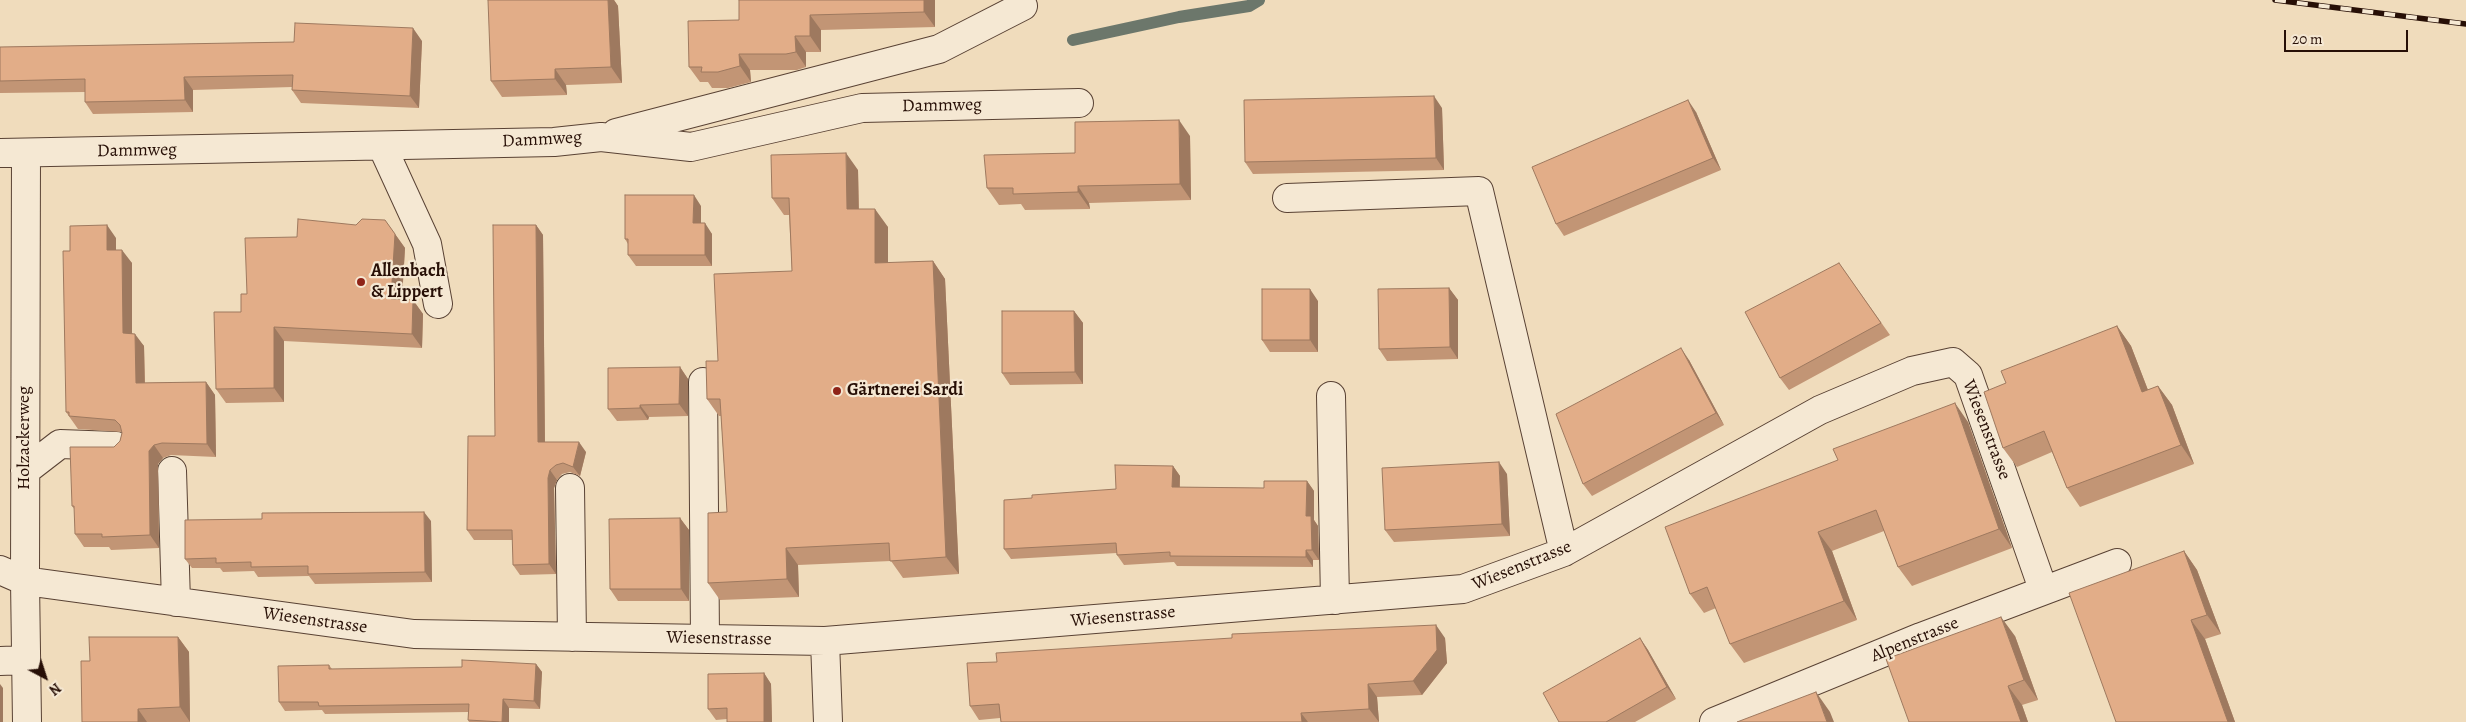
<!DOCTYPE html>
<html>
<head>
<meta charset="utf-8">
<style>
  body { margin:0 }
  #map { position:relative; width:2466px; height:722px; overflow:hidden; background:#f0dcbc; font-family:Alegreya,serif }
  canvas { display:block }
  .north { position:absolute; left:20px; top:652px; width:50px; height:50px; -webkit-text-stroke:4px #f5e8d3; paint-order:stroke; rotate:140deg; font-size:14px; font-weight:700; line-height:20px; text-align:center; color:#270f06 }
  .north::after { content:''; display:block; margin:auto; width:18px; height:22px; background:#270f06; clip-path:polygon(50% 0,100% 100%,50% 72%,0 100%) }
  .scale { position:absolute; left:2284px; top:30px; width:124px; height:22px; box-sizing:border-box; border:2px solid #270f06; border-top:0; padding-left:6px; font-size:15px; line-height:18px; white-space:nowrap; color:#270f06; -webkit-text-stroke:4px #f5e8d3; paint-order:stroke }
</style>
</head>
<body>
<div id="map">
<canvas width="2466" height="722"></canvas>
<div class="north">N</div>
<div class="scale">20 m</div>
</div>
<script>
const ctx = document.querySelector('canvas').getContext('2d');
ctx.lineJoin = 'round';
function shape(rows) {
  const path = new Path2D();
  for (const r of rows) {
    path.moveTo(r[0], r[1]);
    for (let i = 2; i < r.length; i += 2) path.lineTo(r[i], r[i + 1]);
  }
  return path;
}
function trace(path, color, width, dash) {
  ctx.strokeStyle = color;
  ctx.lineWidth = width;
  ctx.lineCap = dash ? 'butt' : 'round';
  ctx.setLineDash(dash || []);
  ctx.stroke(path);
}
function fill(path, color) {
  ctx.fillStyle = color;
  ctx.fill(path, 'evenodd');
}
function drawText(font, color, halo, rows, align = 'center') {
  ctx.font = font + ' Alegreya,serif';
  ctx.lineWidth = 4.5;
  ctx.setLineDash([]);
  ctx.textBaseline = 'middle';
  ctx.strokeStyle = halo;
  ctx.fillStyle = color;
  for (const [text, x, y, turn = 0] of rows) {
    ctx.save();
    ctx.translate(x, y);
    ctx.rotate((+turn || 0) * Math.PI / 180);
    ctx.textAlign = isNaN(turn) ? turn : align;
    if (halo) ctx.strokeText(text, 0, 0);
    ctx.fillText(text, 0, 0);
    ctx.restore();
  }
}
trace(shape([
  [1073,40,1179,17,1249,6,1259,0]
]), '#6c776b', 12);
const minor = shape([
  [616,133,939,49,1023,6],
  [382,146,427,244,438,304],
  [0,153,554,142,601,137,691,147,862,108,1079,103],
  [26,153,25,581,27,722],
  [1287,198,1479,191,1564,552],
  [703,382,705,639],
  [1331,396,1335,600],
  [25,471,60,444,116,446],
  [172,471,176,602],
  [570,488,572,637],
  [0,570,25,581,414,634,825,641,1463,589,1564,552,1820,410,1912,371,1953,362,1968,375,2043,589],
  [825,641,828,722],
  [0,661,26,660],
  [1714,722,1921,637,2117,563]
]);
trace(minor, '#594234', 30);
trace(minor, '#f5e8d3', 28);
const rail = shape([
  [2275,0,2466,24]
]);
trace(rail, '#270f06', 5.5);
trace(rail, '#f5e8d3', 4, [11]);
fill(shape([
  [608,0,614,0,618,6,622,83,566,85,567,95,502,97,491,81],
  [935,0,935,27,821,30,821,52,806,52,806,67,797,70,750,70,751,82,728,88,712,88,708,82,700,82,689,67,739,20],
  [422,41,419,108,301,103,292,90,292,87,193,90,193,112,93,114,85,102,85,92,0,93,0,47],
  [1442,108,1444,170,1253,174,1245,162],
  [1696,112,1721,170,1564,236,1556,224],
  [1190,136,1191,200,1089,203,1090,209,1025,210,1021,204,999,205,987,188,1075,153],
  [858,170,859,209,888,227,888,263,933,261,945,279,959,574,903,578,891,561,798,565,799,597,720,600,708,583,727,512,721,416,719,416,707,399,718,361,792,271,789,215,784,215,772,198],
  [701,206,701,223,712,234,712,266,636,266,628,255,628,244,625,239],
  [385,220,405,248,402,300,413,300,423,314,422,348,284,341,284,402,226,403,216,389,241,312,297,237],
  [536,225,543,235,545,442,586,452,580,476,570,472,562,474,557,480,554,488,556,574,520,575,513,565,513,540,474,540,467,530,495,436],
  [116,238,116,250,132,263,132,333,144,346,145,383,206,382,215,395,216,457,171,455,163,458,158,464,159,548,111,550,109,547,84,547,75,534,75,510,72,506,114,447,120,441,122,432,78,429,66,412,70,251],
  [1839,263,1890,335,1789,390,1780,378],
  [1449,288,1458,300,1458,359,1387,361,1379,349],
  [1318,301,1318,352,1270,352,1262,340],
  [1074,311,1083,323,1083,384,1010,385,1002,373],
  [2117,326,2131,346,2148,390,2158,386,2172,405,2194,464,2080,507,2067,488,2052,452,2017,467,2003,448,2006,383],
  [1689,360,1724,425,1592,496,1583,484],
  [680,367,688,379,688,416,649,417,648,420,617,421,608,409],
  [1968,422,2012,548,1912,586,1898,567,1884,531,1832,551,1857,620,1744,663,1730,644,1716,608,1704,613,1690,594],
  [1173,466,1180,476,1180,487,1264,488,1307,481,1314,491,1314,520,1318,526,1319,560,1313,560,1313,567,1177,566,1174,562,1124,565,1117,555,1117,553,1011,559,1004,549,1032,498,1116,489],
  [1507,474,1510,536,1394,542,1385,530],
  [680,518,689,530,689,601,618,601,610,589],
  [431,521,432,582,315,584,309,576,258,577,254,571,223,572,220,568,192,568,185,559],
  [2184,551,2197,570,2221,634,2205,639,2235,722,2116,722],
  [2015,636,2038,700,2022,705,2028,722,1909,722],
  [178,637,189,652,190,722,82,722,90,661],
  [1445,638,1447,663,1422,695,1377,697,1379,722,1001,722,1000,718,979,720,970,706],
  [1640,638,1648,650,1676,699,1635,722,1559,722],
  [536,664,542,672,540,709,509,708,509,722,469,722,468,720,468,712,325,714,322,710,285,711,279,702,329,665,332,669,462,667],
  [764,673,771,684,772,722,727,722,727,719,716,720,708,709]
]), '#c29575');
fill(shape([
  [608,0,614,0,618,6,622,83,611,67],
  [924,0,935,0,935,27,924,12],
  [810,15,821,30,821,52,810,36],
  [413,28,422,41,419,108,410,96],
  [795,36,806,52,806,67,796,52],
  [739,54,750,70,751,82,740,66],
  [555,69,566,85,567,95,555,79],
  [184,77,193,90,193,112,185,100],
  [1434,96,1442,108,1444,170,1436,158],
  [1688,100,1696,112,1721,170,1713,158],
  [1179,120,1190,136,1191,200,1180,184],
  [846,153,858,170,859,227,847,209],
  [1078,186,1089,203,1090,209,1078,192],
  [694,195,701,206,701,233,693,223],
  [875,209,888,227,888,281,875,263],
  [705,223,712,234,712,266,705,255],
  [107,225,116,238,116,263,107,250],
  [536,225,543,235,545,452,538,442],
  [395,234,405,248,401,313,391,299],
  [122,250,132,263,132,346,123,333],
  [933,261,945,279,959,574,946,557],
  [1449,288,1458,300,1458,359,1450,347],
  [1310,289,1318,301,1318,352,1310,340],
  [413,300,423,314,422,348,412,334],
  [1074,311,1083,323,1083,384,1075,372],
  [2117,326,2131,346,2156,411,2142,392],
  [274,327,284,341,284,402,274,388],
  [135,334,144,346,145,396,136,383],
  [1681,348,1689,360,1724,425,1716,413],
  [680,367,688,379,688,416,679,404],
  [206,382,215,395,216,457,207,444],
  [2158,386,2172,405,2194,464,2181,445],
  [1955,403,1968,422,2012,548,1999,529],
  [640,405,649,417,648,420,640,408],
  [579,442,586,452,580,476,573,467],
  [154,445,163,458,158,464,159,548,150,535,149,451],
  [1499,462,1507,474,1510,536,1502,524],
  [1173,466,1180,476,1179,497,1172,487],
  [550,470,557,480,554,488,556,574,549,564,548,478],
  [1307,481,1314,491,1314,520,1318,526,1319,560,1312,550,1306,516],
  [424,512,431,521,432,582,425,572],
  [680,518,689,530,689,601,681,589],
  [1818,532,1832,551,1857,620,1844,601],
  [786,548,798,565,799,597,787,579],
  [1306,550,1313,560,1313,567,1306,557],
  [2184,551,2197,570,2221,634,2207,615],
  [2001,617,2015,636,2038,700,2024,680],
  [2191,620,2205,639,2235,722,2228,722],
  [1436,625,1445,638,1447,663,1422,695,1413,681],
  [178,637,189,652,190,722,180,707],
  [1640,638,1648,650,1676,699,1667,687],
  [536,664,542,672,540,709,534,701],
  [764,673,771,684,772,722,764,722],
  [0,684,3,688,3,722,0,722],
  [1368,684,1377,697,1379,722,1369,709],
  [2008,686,2022,705,2028,722,2021,722],
  [1816,692,1830,712,1834,722,1827,722],
  [503,699,509,708,509,722,502,722],
  [138,709,147,722,138,722],
  [1301,713,1308,722,1302,722]
]), '#9e795f');
const building = shape([
  [488,0,608,0,611,67,555,69,555,79,491,81,488,0],
  [739,0,924,0,924,12,810,15,810,36,795,36,796,52,786,54,739,54,740,66,718,72,701,72,702,67,689,67,688,21,739,20,739,0],
  [295,23,413,28,410,96,292,90,293,75,184,77,185,100,85,102,85,79,0,81,0,47,294,42,295,23],
  [1434,96,1436,158,1245,162,1244,100,1434,96],
  [1688,100,1713,158,1556,224,1532,167,1688,100],
  [1179,120,1180,184,1078,186,1078,192,1045,193,1013,194,1013,188,987,188,984,155,1075,153,1075,122,1179,120],
  [846,153,847,209,875,209,875,263,933,261,946,557,890,561,889,543,786,548,787,579,708,583,708,513,727,512,720,399,707,399,706,361,718,361,714,274,792,271,789,198,772,198,771,155,846,153],
  [625,195,694,195,693,223,705,223,705,255,628,255,628,239,625,239,625,195],
  [298,219,356,225,362,219,385,220,395,234,391,299,413,300,412,334,274,327,274,388,216,389,214,312,241,312,241,294,247,294,245,238,297,237,298,219],
  [107,225,107,250,122,250,123,333,135,334,136,383,206,382,207,444,162,443,154,445,149,451,150,535,102,537,102,534,75,534,74,506,72,506,70,447,114,447,120,441,122,433,120,425,115,420,69,416,69,412,66,412,63,251,70,251,70,226,107,225],
  [493,225,536,225,538,442,579,442,573,467,563,463,556,465,550,470,548,478,549,564,513,565,512,530,467,530,468,436,495,436,493,225],
  [1839,263,1881,323,1780,378,1745,312,1839,263],
  [1449,288,1450,347,1379,349,1378,289,1449,288],
  [1262,289,1310,289,1310,340,1262,340,1262,289],
  [1002,311,1074,311,1075,372,1002,373,1002,311],
  [2117,326,2142,392,2158,386,2181,445,2067,488,2044,431,2003,448,1984,392,2006,383,2001,371,2117,326],
  [1681,348,1716,413,1583,484,1556,414,1681,348],
  [680,367,679,404,640,405,640,408,608,409,608,368,680,367],
  [1955,403,1999,529,1898,567,1876,510,1818,532,1844,601,1730,644,1707,587,1690,594,1665,527,1838,460,1833,449,1955,403],
  [1499,462,1502,524,1385,530,1382,468,1499,462],
  [1115,465,1173,466,1172,487,1264,488,1264,481,1307,481,1306,516,1311,516,1312,550,1306,550,1306,557,1170,556,1170,552,1117,555,1116,543,1004,549,1004,500,1032,498,1032,495,1116,489,1115,465],
  [424,512,425,572,308,574,308,566,251,567,251,562,216,563,216,558,185,559,185,520,262,519,262,513,424,512],
  [680,518,681,589,610,589,609,519,680,518],
  [2184,551,2207,615,2191,620,2228,722,2116,722,2069,593,2184,551],
  [2001,617,2024,680,2008,686,2021,722,1909,722,1886,659,2001,617],
  [1436,625,1437,650,1413,681,1368,684,1369,709,1301,713,1302,722,1001,722,999,704,970,706,967,663,997,662,996,653,1232,638,1232,634,1436,625],
  [89,637,178,637,180,707,138,709,138,722,82,722,81,661,90,661,89,637],
  [1640,638,1667,687,1606,722,1559,722,1543,693,1640,638],
  [462,660,536,664,534,701,503,699,502,722,468,720,469,704,319,706,318,702,279,702,278,666,329,665,329,669,462,667,462,660],
  [764,673,764,722,727,722,727,708,708,709,708,674,764,673],
  [1816,692,1827,722,1737,722,1816,692]
]);
fill(building, '#e2ad88');
trace(building, '#9e795f', 1);
for (const [x, y, r, color] of [
  [361,282,5,"#8f2418"],
  [837,391,5,"#8f2418"]
]) {
  const dot = new Path2D();
  dot.arc(x, y, r, 0, 2 * Math.PI);
  ctx.fillStyle = color;
  ctx.fill(dot);
  trace(dot, '#f5e8d3', 2);
}
drawText('18px', '#270f06', '#f5e8d3', [
  ["Dammweg",942,106,-1],
  ["Dammweg",542,140,-3],
  ["Dammweg",137,151,-1],
  ["Wiesenstrasse",1986,430,69],
  ["Holzackerweg",25,438,-90],
  ["Wiesenstrasse",1522,566,-22],
  ["Wiesenstrasse",1123,617,-5],
  ["Wiesenstrasse",315,621,8],
  ["Wiesenstrasse",719,639,1],
  ["Alpenstrasse",1915,640,-22]
]);
drawText('bold 18px', '#270f06', '#f5e8d3', [
  ["Allenbach",371,272],
  ["& Lippert",371,293],
  ["Gärtnerei Sardi",847,391]
], 'left');
</script>
</body>
</html>
